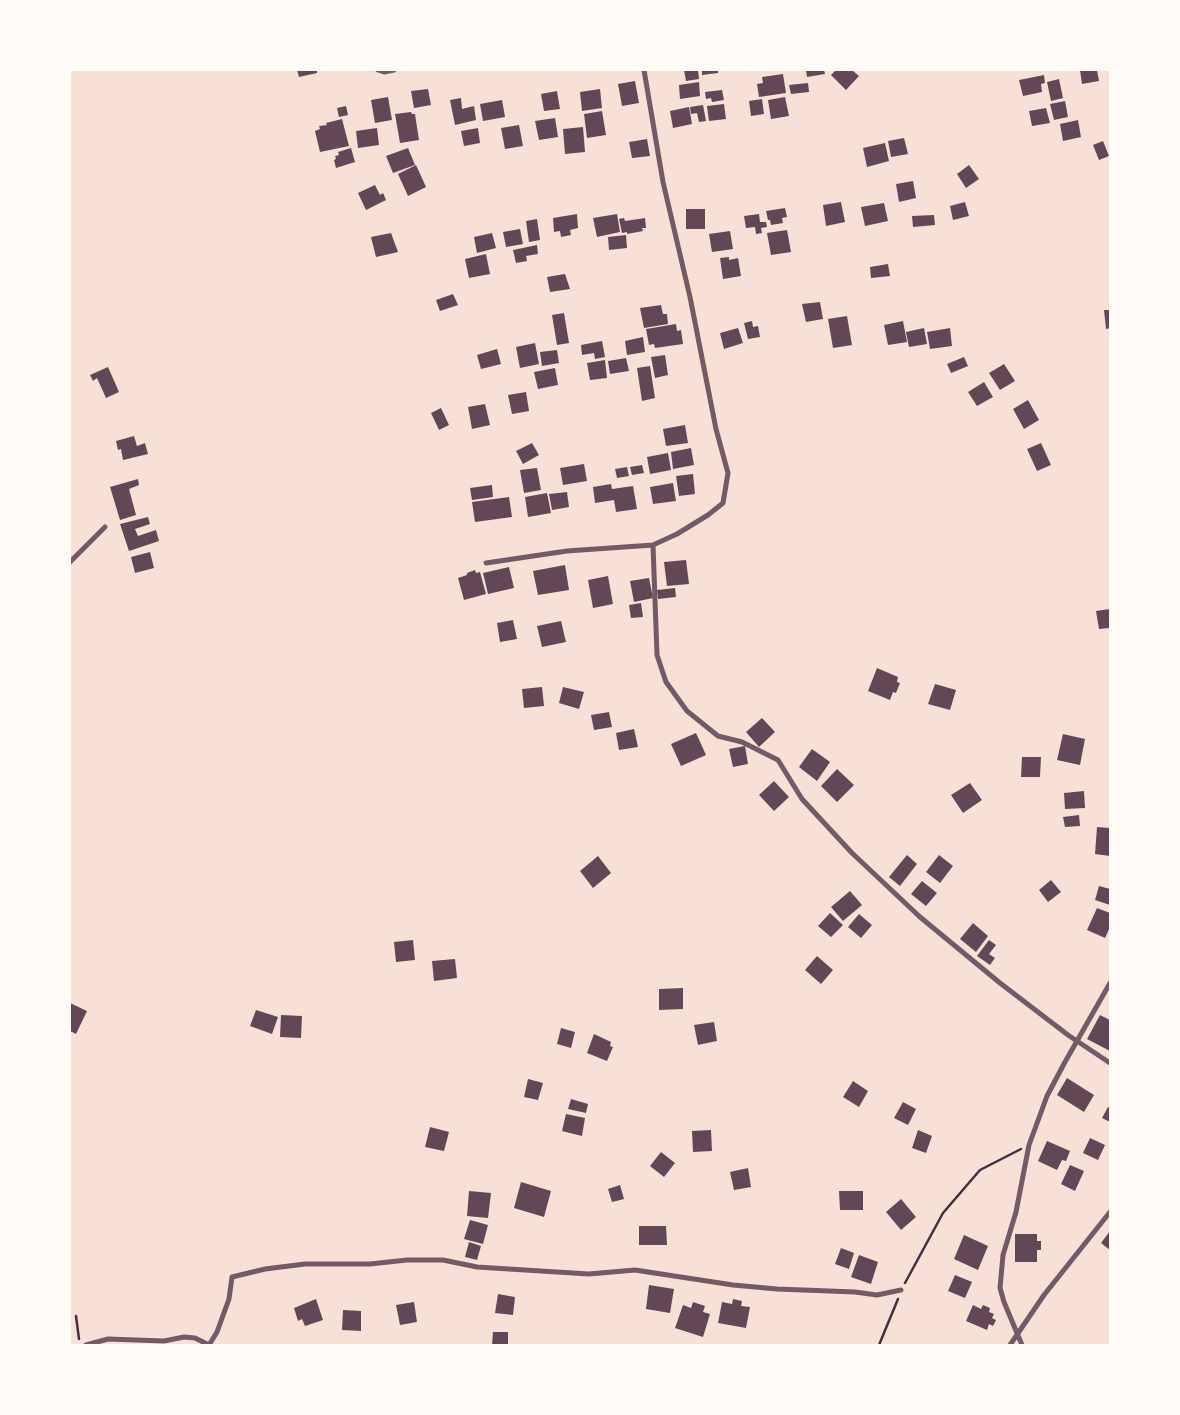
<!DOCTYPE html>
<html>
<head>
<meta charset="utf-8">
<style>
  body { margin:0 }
  #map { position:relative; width:1180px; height:1415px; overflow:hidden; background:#f7e1d7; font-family:"Work Sans",sans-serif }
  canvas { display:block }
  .frame { position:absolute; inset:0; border:71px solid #fffaf5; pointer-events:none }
</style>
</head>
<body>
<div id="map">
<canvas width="1180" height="1415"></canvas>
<div class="frame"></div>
</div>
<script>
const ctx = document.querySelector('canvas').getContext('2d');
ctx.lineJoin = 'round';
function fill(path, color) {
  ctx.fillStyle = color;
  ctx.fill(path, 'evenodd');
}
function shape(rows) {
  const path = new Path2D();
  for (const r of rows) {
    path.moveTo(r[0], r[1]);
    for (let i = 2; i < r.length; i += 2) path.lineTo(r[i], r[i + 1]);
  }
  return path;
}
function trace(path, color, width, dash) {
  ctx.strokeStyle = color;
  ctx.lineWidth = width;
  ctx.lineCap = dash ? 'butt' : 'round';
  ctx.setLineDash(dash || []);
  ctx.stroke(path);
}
fill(shape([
  [297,70,317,70,317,73,299,77],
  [684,70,698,70,699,79,686,81],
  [702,70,718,70,718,73,702,75],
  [806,70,824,70,825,74,807,77],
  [836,70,852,70,859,76,846,90,831,75],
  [1080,70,1097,70,1099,81,1082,84],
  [783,74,786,93,759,97,757,84,763,83,762,77],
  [1044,75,1045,83,1041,84,1042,92,1023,96,1019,80],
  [1059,79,1063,98,1051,101,1047,82],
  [635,81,639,103,622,106,618,84],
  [699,82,700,96,680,99,679,85],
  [808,83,809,92,791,94,789,85],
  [428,89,431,105,414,108,411,91],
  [600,89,602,108,582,111,580,92],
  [722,90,724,100,712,102,711,98,706,99,705,92],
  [557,91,560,109,544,111,541,94],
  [388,97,392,120,375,123,371,100],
  [785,97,789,116,771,119,768,100],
  [461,98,462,109,474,106,476,120,455,125,450,100],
  [762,99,764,114,751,116,749,101],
  [502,100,505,117,483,121,480,104],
  [1065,101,1068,117,1054,120,1050,104],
  [724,104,726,119,709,121,707,106],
  [703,105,706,121,699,122,697,113,691,114,690,107],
  [346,106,348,115,339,117,337,108],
  [689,107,692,124,673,128,670,111],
  [1046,108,1050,123,1032,126,1029,111],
  [602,111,606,135,587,138,584,114],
  [411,112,412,114,415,114,419,140,400,143,395,114],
  [555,118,558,137,539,140,535,121],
  [342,119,349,146,320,152,315,131,320,129,319,126,327,125,326,123],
  [1078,120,1081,137,1063,141,1060,124],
  [519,125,523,146,505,149,501,128],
  [583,127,585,152,565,154,563,129],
  [377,128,379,145,358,148,356,131],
  [478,128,480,143,464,146,461,131],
  [904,138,908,154,891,157,888,141],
  [647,139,650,156,632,158,629,142],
  [1103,141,1109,156,1099,160,1093,145],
  [885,143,889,161,867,167,863,148],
  [351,148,355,162,336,168,334,160,336,159,335,156,339,155,338,152],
  [408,148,415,165,393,173,386,156],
  [416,165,426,187,408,196,398,174],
  [969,165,979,179,966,188,957,174],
  [913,181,916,198,899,202,896,184],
  [375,185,380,195,383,193,386,200,366,210,358,193],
  [841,202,845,222,826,226,823,205],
  [965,202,969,216,953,220,950,206],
  [884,203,888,221,865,226,861,207],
  [785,208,787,217,782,218,783,223,771,225,770,220,768,220,766,211],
  [686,209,705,209,705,229,686,229],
  [577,214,578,228,570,230,571,235,561,237,560,231,554,232,553,218],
  [617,214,620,232,597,237,593,218],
  [759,214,760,222,766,222,767,227,761,228,762,233,756,234,755,227,746,228,744,216],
  [934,215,935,225,913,227,912,216],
  [624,218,625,221,645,218,646,228,642,228,643,231,627,234,627,232,622,233,619,219],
  [537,219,540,240,529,242,526,221],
  [520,229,523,244,506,247,503,232],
  [787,230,791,252,771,255,767,233],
  [730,231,733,249,712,252,709,234],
  [391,233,398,252,376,257,371,237],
  [492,233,496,248,477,253,474,237],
  [626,235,627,248,609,250,608,237],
  [537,245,538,254,526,256,527,261,516,263,513,250],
  [486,254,490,274,469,278,465,259],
  [729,257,729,260,738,258,741,276,723,279,720,258],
  [888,264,890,276,871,278,870,267],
  [565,274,570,289,550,292,547,277],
  [453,294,458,305,440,311,436,300],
  [820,302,823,319,806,322,802,304],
  [661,305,663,314,667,314,668,324,644,328,640,308],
  [1104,310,1110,310,1110,328,1106,329],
  [564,313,569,343,557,345,552,315],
  [847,316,852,345,833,348,828,319],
  [752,321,753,327,758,326,760,337,748,339,744,323],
  [903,321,907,342,888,345,884,325],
  [676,324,677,331,681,330,683,344,655,348,654,344,649,345,646,329],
  [738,328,743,343,724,349,720,333],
  [924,328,927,344,909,347,906,332],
  [950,328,952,346,930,349,927,332],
  [643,337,645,352,627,355,625,341],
  [602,341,605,357,595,359,594,353,582,355,581,345],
  [535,343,539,364,520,368,516,347],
  [497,349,501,364,481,369,477,355],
  [557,350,559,363,542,366,540,352],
  [665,355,668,375,655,378,651,357],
  [964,357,968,366,951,373,947,364],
  [626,358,629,371,610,374,608,361],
  [605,360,607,378,590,380,587,363],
  [1004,364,1015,381,1000,390,989,373],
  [650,366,655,398,642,401,637,368],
  [108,367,119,392,106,398,97,378,93,381,90,375],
  [555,368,558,385,538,389,534,372],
  [984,382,993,397,977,406,968,392],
  [526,392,529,411,512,414,508,395],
  [1028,400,1039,420,1024,429,1013,409],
  [485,404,490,425,472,429,468,407],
  [441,408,449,425,439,430,431,413],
  [685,425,688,443,666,446,663,429],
  [134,436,137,446,145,443,148,454,123,460,121,449,118,450,116,441],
  [532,443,539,455,523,464,516,451],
  [1041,443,1051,465,1037,471,1027,449],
  [691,448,694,465,673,469,671,452],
  [668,453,671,470,650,474,647,457],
  [584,464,587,481,563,485,560,468],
  [642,465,644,473,632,475,630,467],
  [627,467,629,476,617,478,615,469],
  [537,468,541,490,524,493,520,470],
  [693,474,695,494,679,496,676,476],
  [138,479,139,485,129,489,136,515,120,520,110,487],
  [673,483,676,501,653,504,650,487],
  [611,484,612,489,633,486,637,509,616,512,614,500,595,503,593,487],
  [492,485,493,497,472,500,470,488],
  [567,492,569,507,552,510,549,494],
  [547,493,551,513,528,517,525,497],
  [509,497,512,517,475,522,472,502],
  [148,517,150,524,135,529,138,536,156,530,159,541,129,551,120,524],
  [150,552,154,568,135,573,131,557],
  [686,560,689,584,667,586,664,562],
  [565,565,569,590,538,595,533,571],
  [509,567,514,588,488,594,483,573],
  [475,570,476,573,480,572,486,594,464,600,458,578,467,575,467,573],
  [608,576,613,604,593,608,588,580],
  [649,578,653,598,634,602,630,581],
  [675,588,676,597,658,599,657,590],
  [641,603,643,617,631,618,629,605],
  [1110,609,1110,628,1099,629,1096,611],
  [513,620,517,639,500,642,497,623],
  [561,621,566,642,542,647,537,626],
  [877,668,898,677,897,682,900,683,896,693,893,692,890,700,868,691],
  [935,684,956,690,950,710,928,704],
  [542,687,544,706,524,708,522,689],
  [563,687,584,692,579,709,559,703],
  [609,712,612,727,594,730,591,715],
  [762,718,775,732,759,747,746,732],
  [634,729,638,747,619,750,616,733],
  [696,733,706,755,681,766,671,744],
  [1063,734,1085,739,1080,765,1057,760],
  [745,746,748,764,733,767,729,749],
  [812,749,830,762,817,781,799,767],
  [1022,757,1041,757,1040,777,1021,777],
  [837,769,854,785,837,802,821,786],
  [774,781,789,797,774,811,759,795],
  [970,783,982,800,963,813,951,795],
  [1084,791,1085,808,1065,809,1064,793],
  [1079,815,1080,826,1065,827,1063,817],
  [1097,827,1110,828,1110,856,1095,854],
  [907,855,917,864,900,886,889,877],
  [939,855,953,866,940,883,926,872],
  [598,856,611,873,593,888,580,871],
  [1051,880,1061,892,1048,902,1039,890],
  [922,881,937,893,926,906,911,894],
  [1099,886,1110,889,1110,905,1095,900],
  [850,891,862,905,843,921,831,907],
  [1097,908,1110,913,1110,927,1105,938,1087,930],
  [830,913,843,925,831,937,818,926],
  [859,914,872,925,861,938,848,927],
  [973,923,988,936,976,952,960,939],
  [413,940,415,960,396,962,394,942],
  [989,940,996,945,989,954,995,958,990,965,977,956],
  [817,956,833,970,821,984,805,970],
  [455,959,457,978,434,981,432,961],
  [683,988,683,1009,659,1010,659,989],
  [70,1003,87,1011,76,1034,70,1031],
  [256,1010,278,1017,272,1034,250,1026],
  [281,1015,302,1016,301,1038,280,1037],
  [1100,1015,1110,1020,1110,1051,1087,1039],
  [714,1022,717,1041,698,1045,694,1025],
  [561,1028,575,1032,571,1048,557,1044],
  [594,1034,611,1042,610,1046,613,1047,607,1061,587,1053],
  [1067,1078,1094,1095,1084,1112,1057,1095],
  [528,1079,543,1083,538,1100,524,1097],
  [853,1081,868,1091,859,1107,843,1097],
  [571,1099,588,1104,586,1113,568,1109],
  [903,1102,916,1109,908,1125,894,1118],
  [1108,1107,1110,1108,1110,1122,1102,1118],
  [566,1114,585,1118,582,1136,562,1131],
  [430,1127,449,1132,444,1151,425,1147],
  [711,1130,712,1151,693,1152,692,1131],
  [918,1130,932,1136,926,1153,912,1148],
  [1090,1138,1105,1145,1098,1160,1083,1153],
  [1047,1141,1070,1151,1066,1161,1062,1160,1057,1170,1038,1161],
  [661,1152,675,1163,664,1177,650,1166],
  [1070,1165,1084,1171,1075,1191,1061,1184],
  [748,1168,751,1187,734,1190,730,1172],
  [521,1182,551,1191,544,1217,514,1208],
  [620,1185,624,1199,612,1202,608,1189],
  [469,1191,491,1193,488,1218,467,1216],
  [839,1191,863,1191,863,1210,840,1210],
  [901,1199,916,1217,901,1230,886,1212],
  [470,1220,488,1225,483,1244,464,1239],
  [639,1226,666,1226,667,1245,639,1245],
  [1110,1231,1110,1250,1101,1243],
  [1015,1234,1037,1234,1037,1241,1041,1241,1041,1250,1037,1250,1037,1262,1015,1262],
  [964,1235,988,1246,978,1270,954,1259],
  [469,1242,481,1246,477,1260,465,1257],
  [841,1248,854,1253,849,1269,835,1264],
  [859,1255,878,1262,871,1284,851,1277],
  [955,1275,972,1282,965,1298,948,1291],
  [649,1285,674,1289,670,1313,646,1309],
  [498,1294,515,1297,513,1315,495,1313],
  [316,1299,323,1320,305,1326,302,1319,298,1321,294,1308],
  [733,1299,742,1301,741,1306,750,1307,746,1328,718,1323,722,1302,732,1304],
  [414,1302,417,1322,400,1325,396,1305],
  [693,1302,705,1306,703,1312,710,1314,703,1337,675,1328,683,1305,691,1308],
  [973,1305,981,1309,983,1305,990,1308,989,1312,994,1314,992,1318,996,1320,993,1326,989,1324,987,1330,966,1321],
  [343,1310,361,1311,361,1331,342,1330],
  [493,1332,508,1332,508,1345,492,1345]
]), '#644757');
trace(shape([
  [905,1283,943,1213,980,1170,1021,1149],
  [76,1316,79,1339],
  [879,1345,898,1299]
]), '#4a2c40', 2.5);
trace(shape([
  [378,70,384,72,394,70],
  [653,545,657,655,666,682,687,711,718,736,742,742,778,760,802,799,852,853,920,917,1000,983,1068,1035,1110,1063],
  [70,562,105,527],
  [486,563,567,551,653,545,677,534,708,515,723,503,728,473,716,429,690,297,663,182,644,70],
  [86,1345,108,1339,164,1341,184,1337,195,1338,209,1345],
  [209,1345,217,1332,229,1299,232,1277,265,1269,305,1264,370,1264,407,1260,443,1260,477,1267,589,1274,635,1270,733,1285,777,1289,855,1292,877,1295,901,1290],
  [1010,1345,1044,1295,1110,1212],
  [1022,1345,1004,1302,1000,1288,1003,1255,1016,1212,1029,1145,1047,1096,1065,1062,1110,983]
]), '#755966', 5);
</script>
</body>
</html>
